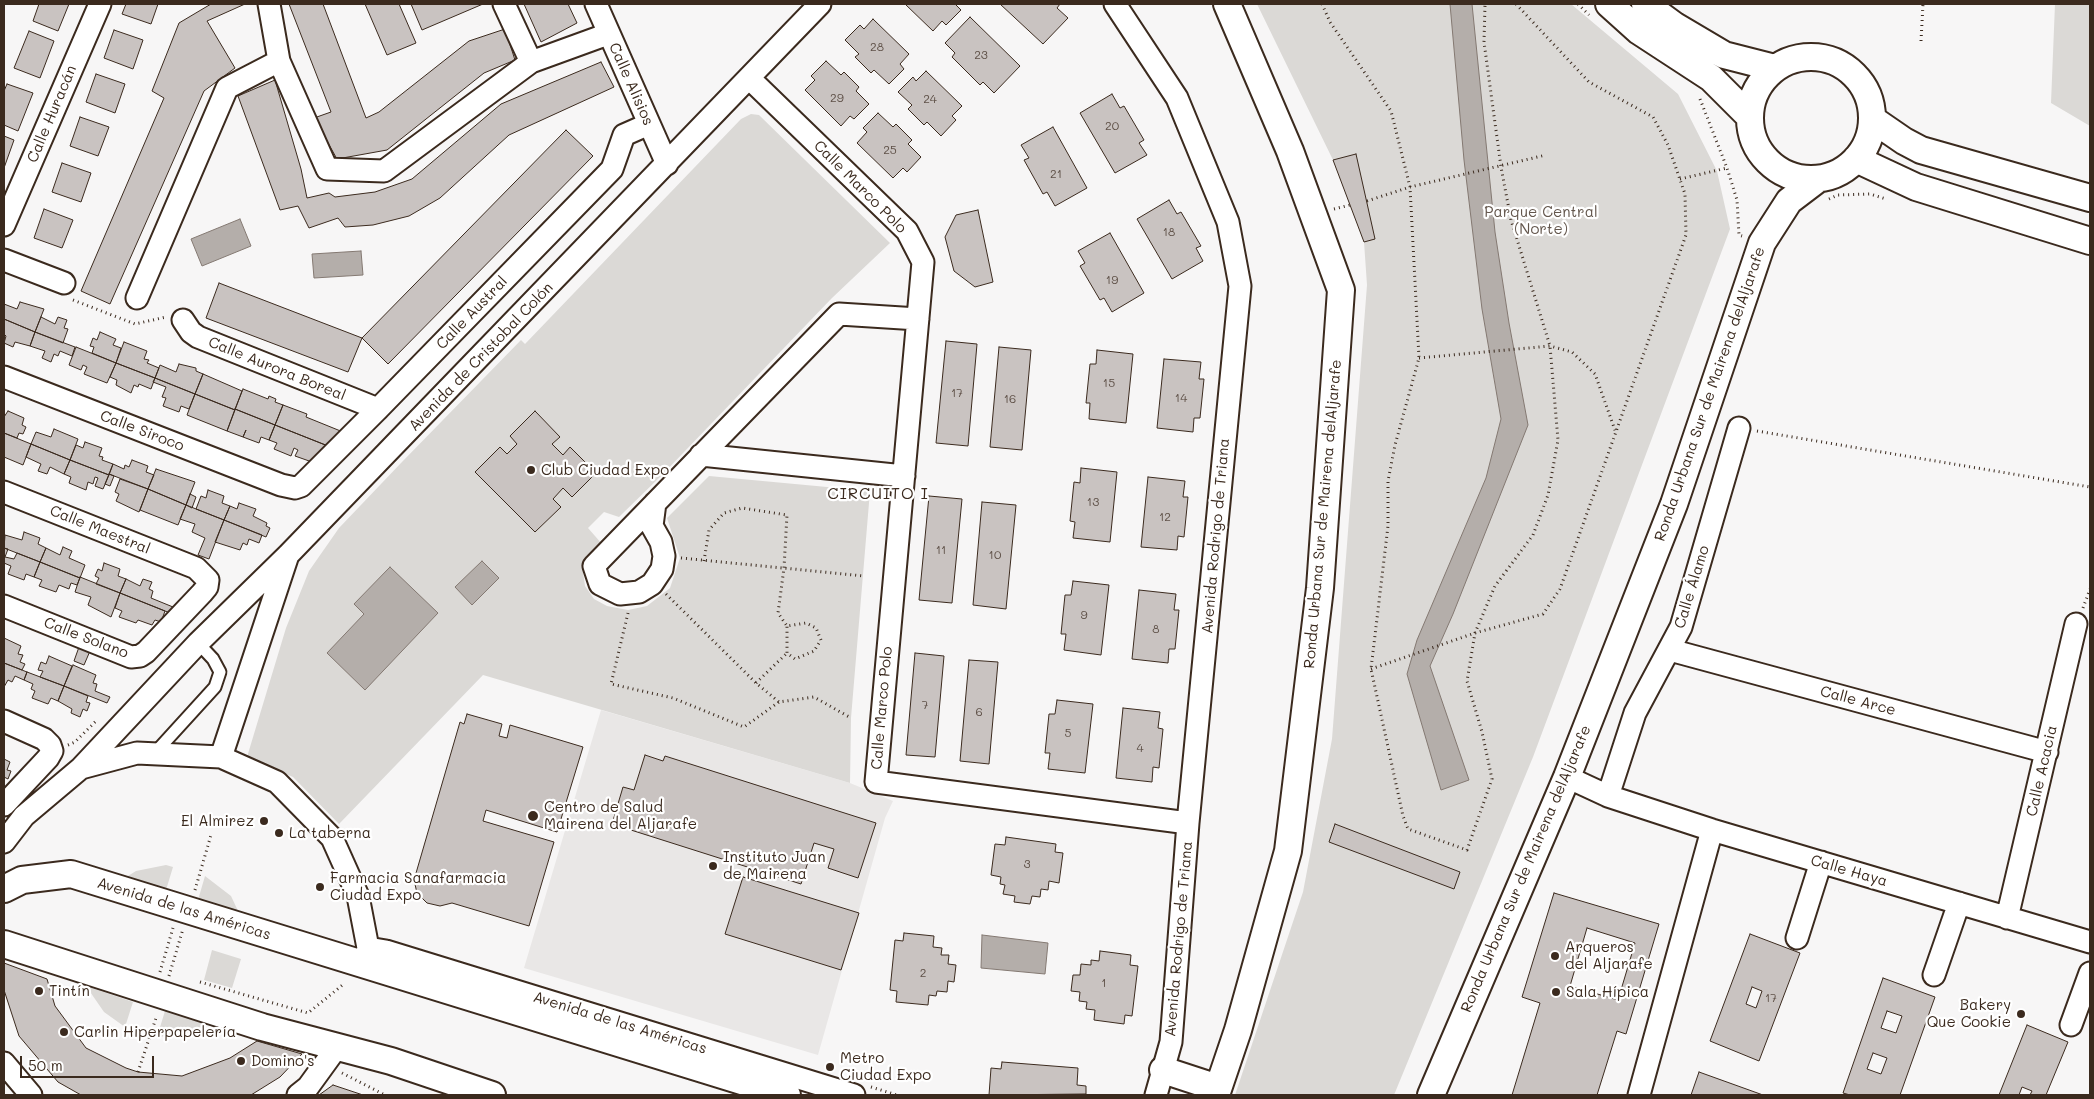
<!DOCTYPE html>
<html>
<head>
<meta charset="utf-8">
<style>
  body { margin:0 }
  #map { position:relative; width:2094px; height:1099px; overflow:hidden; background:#f7f6f6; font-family:Mali,sans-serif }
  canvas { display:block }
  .frame { position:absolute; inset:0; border:5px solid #3b2a1e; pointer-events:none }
  .scale { position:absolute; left:20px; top:1056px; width:134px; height:22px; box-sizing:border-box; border:2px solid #3b2a1e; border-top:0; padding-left:6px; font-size:15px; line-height:18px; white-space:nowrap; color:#3b2a1e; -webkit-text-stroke:4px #fff; paint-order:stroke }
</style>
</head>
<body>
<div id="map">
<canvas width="2094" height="1099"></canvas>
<div class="frame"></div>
<div class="scale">50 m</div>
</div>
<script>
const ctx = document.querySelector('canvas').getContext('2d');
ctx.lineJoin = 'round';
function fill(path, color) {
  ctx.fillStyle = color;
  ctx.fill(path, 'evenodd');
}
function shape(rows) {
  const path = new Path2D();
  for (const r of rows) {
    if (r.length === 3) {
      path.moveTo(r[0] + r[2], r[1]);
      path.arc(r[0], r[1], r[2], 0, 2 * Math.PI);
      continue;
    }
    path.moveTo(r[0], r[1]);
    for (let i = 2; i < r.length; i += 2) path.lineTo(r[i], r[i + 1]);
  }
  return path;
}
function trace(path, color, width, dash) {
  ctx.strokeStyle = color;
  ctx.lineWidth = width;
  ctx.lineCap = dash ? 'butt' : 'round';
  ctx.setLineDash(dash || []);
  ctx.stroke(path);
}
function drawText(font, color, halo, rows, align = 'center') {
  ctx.font = font + ' Mali,sans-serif';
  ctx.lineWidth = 4.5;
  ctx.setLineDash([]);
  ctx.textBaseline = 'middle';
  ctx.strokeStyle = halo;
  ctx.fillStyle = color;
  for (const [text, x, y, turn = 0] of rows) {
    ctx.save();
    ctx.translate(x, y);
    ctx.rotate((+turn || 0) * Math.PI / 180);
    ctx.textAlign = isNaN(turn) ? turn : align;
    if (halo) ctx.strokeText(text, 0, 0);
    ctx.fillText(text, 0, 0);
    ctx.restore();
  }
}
fill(shape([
  [601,710,850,783,893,801,885,818,818,1055,524,968]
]), '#e9e7e6');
fill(shape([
  [1257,4,1571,4,1678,94,1717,171,1730,229,1533,757,1394,1095,1235,1095,1303,892,1332,739,1367,285,1364,242,1333,160],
  [2055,4,2090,4,2090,126,2051,103],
  [751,114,759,115,890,243,832,298,661,476,619,517,604,512,588,528,602,544,582,565,585,586,594,599,607,606,628,610,647,606,670,588,680,558,667,518,709,476,870,491,851,718,850,783,483,675,339,824,293,777,247,757,286,628,309,571,339,528,401,463,521,340,525,344,741,119],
  [166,865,173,867,166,890,123,879,136,871],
  [205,876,231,896,239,913,198,900],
  [212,950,241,959,232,988,204,980],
  [86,986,133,1002,125,1027,104,1012],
  [165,1011,216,1021,182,1035,157,1037]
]), '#dbd9d6');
const water = shape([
  [1450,4,1472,4,1495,232,1509,323,1528,425,1453,614,1430,666,1469,780,1441,790,1407,674,1417,640,1486,478,1501,419,1482,309,1464,160,1450,4],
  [240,219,251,246,202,266,191,239,240,219],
  [361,251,363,275,314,278,312,254,361,251],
  [482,561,499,578,472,605,455,587,482,561],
  [390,567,438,613,365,690,327,653,364,614,354,604,390,567],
  [982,935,1048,943,1045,974,981,968,982,935]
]);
fill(water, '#b4aeaa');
trace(water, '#847972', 1);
const building = shape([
  [39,4,69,4,58,31,33,21,39,4],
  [126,4,158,4,151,24,122,14,126,4],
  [211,4,245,4,207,21,235,68,204,91,110,304,81,291,164,98,152,91,179,23,211,4],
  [289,4,323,4,366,118,379,112,469,41,505,29,515,60,484,73,387,150,337,159,314,118,331,112,289,4],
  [365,4,399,4,416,43,387,55,365,4],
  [411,4,483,4,422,30,411,4],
  [524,4,568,4,577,23,541,42,524,4],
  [905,4,955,4,961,10,946,25,942,21,933,31,905,4],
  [1000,4,1060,4,1057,8,1068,18,1043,44,1000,4],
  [970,17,1020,66,994,93,983,82,980,85,952,57,955,53,945,43,970,17],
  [873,19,909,54,900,64,904,69,889,84,874,70,871,73,855,57,859,54,845,40,860,25,864,29,873,19],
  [114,30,143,40,133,69,104,58,114,30],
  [29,31,54,41,40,78,14,68,29,31],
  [826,61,841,75,844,72,859,87,856,91,869,104,854,119,850,116,841,126,805,90,815,80,811,76,826,61],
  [601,62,614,87,509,135,440,198,409,216,373,225,345,227,338,218,309,228,298,206,280,210,238,96,275,80,301,169,307,198,329,193,335,197,375,192,412,179,501,104,601,62],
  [926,71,962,106,952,116,956,120,941,136,927,122,924,125,908,109,912,105,898,92,913,77,916,81,926,71],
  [96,74,125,84,115,113,86,102,96,74],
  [7,84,33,93,18,131,4,125,4,91,7,84],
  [1112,94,1120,108,1124,106,1144,140,1139,143,1147,155,1115,173,1080,113,1112,94],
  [878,113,893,127,896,124,912,140,908,144,921,157,907,172,903,168,893,178,857,143,867,132,863,128,878,113],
  [80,117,109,127,98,156,70,146,80,117],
  [1053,127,1087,188,1055,206,1047,192,1043,194,1024,160,1029,158,1021,145,1053,127],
  [566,130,593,156,388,364,362,338,566,130],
  [4,136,14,140,4,168,4,136],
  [1356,154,1375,239,1364,242,1333,160,1356,154],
  [62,163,91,173,81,202,52,192,62,163],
  [1169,200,1177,214,1181,212,1201,246,1196,248,1203,261,1172,279,1137,219,1169,200],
  [44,209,73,220,62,248,34,238,44,209],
  [978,210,993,282,975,287,954,271,945,237,956,215,978,210],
  [1110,233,1144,293,1112,312,1104,298,1100,300,1080,266,1085,263,1078,251,1110,233],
  [219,283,362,338,348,372,206,318,219,283],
  [20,302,44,309,35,332,4,319,4,304,17,309,20,302],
  [41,317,55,324,58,317,67,320,64,328,68,329,63,343,35,332,41,317],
  [4,319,35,332,30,346,15,342,13,347,4,343,6,336,4,334,4,319],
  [35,332,75,347,72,356,60,351,58,356,54,354,51,362,42,358,45,351,30,346,35,332],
  [100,332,116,339,113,345,121,348,116,363,92,353,94,347,90,346,93,338,97,340,100,332],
  [946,341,977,344,968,446,936,443,946,341],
  [124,342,147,351,144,359,149,360,147,363,159,368,155,378,116,363,124,342],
  [76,347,116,363,107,383,84,374,87,367,83,365,81,370,69,365,76,347],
  [999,347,1031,350,1022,450,990,447,999,347],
  [1097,350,1133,354,1126,423,1089,419,1090,403,1086,403,1090,364,1096,364,1097,350],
  [1164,359,1201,362,1199,379,1204,379,1200,418,1194,418,1193,432,1157,428,1164,359],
  [116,363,155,378,151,389,139,384,138,387,134,385,131,393,116,385,117,380,110,377,116,363],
  [179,364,196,368,196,371,203,374,195,394,155,378,160,365,176,372,179,364],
  [203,374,242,391,235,410,195,394,203,374],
  [155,378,195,394,189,409,181,406,179,412,163,406,166,398,162,397,166,387,153,382,155,378],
  [243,389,268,399,269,396,276,399,275,402,283,405,275,425,235,409,243,389],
  [195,394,235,410,227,431,187,415,195,394],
  [283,405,307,414,306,417,343,432,328,446,275,425,283,405],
  [235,409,275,425,269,440,261,437,259,443,243,437,246,430,243,437,227,431,235,409],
  [8,411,24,418,22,425,26,427,23,434,19,433,17,438,4,433,4,417,8,411],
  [535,411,560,437,552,444,563,455,570,447,596,473,572,497,563,488,553,499,561,507,535,532,475,472,500,447,507,454,517,444,510,436,535,411],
  [275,425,328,446,312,462,295,456,298,450,294,448,291,456,274,449,277,443,269,440,275,425],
  [54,429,78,439,70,460,31,444,36,432,51,437,54,429],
  [4,433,31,444,23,465,4,457,4,433],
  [85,442,102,448,99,456,103,457,102,460,113,464,109,475,70,460,76,445,83,448,85,442],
  [31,444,70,460,64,474,50,467,47,474,38,471,41,464,26,457,31,444],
  [70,460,109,475,103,489,95,486,98,478,95,477,93,484,88,482,86,490,69,483,71,477,64,474,70,460],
  [132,460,148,466,146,472,154,475,148,489,109,474,113,464,124,469,125,465,129,467,132,460],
  [1081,468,1117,472,1110,542,1073,538,1075,522,1070,521,1074,482,1080,483,1081,468],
  [156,469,195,482,186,505,148,489,156,469],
  [109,474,114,476,110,486,105,484,109,474],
  [1148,477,1185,481,1183,497,1188,497,1184,537,1178,536,1177,550,1141,547,1148,477],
  [120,479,148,489,139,512,116,501,119,494,115,492,120,479],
  [148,489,186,505,178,525,140,510,148,489],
  [208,490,224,496,222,503,230,506,224,520,196,509,201,496,206,498,208,490],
  [190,494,196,497,192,508,186,505,190,494],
  [929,496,962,499,952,603,919,600,929,496],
  [982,502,1016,505,1006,609,973,605,982,502],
  [239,503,256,509,253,516,267,523,266,526,270,528,266,537,224,520,230,506,237,509,239,503],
  [186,505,224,520,209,559,198,555,205,538,192,532,195,524,180,519,186,505],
  [224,520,262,535,259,543,249,539,247,545,243,543,240,550,215,542,224,520],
  [24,532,40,538,38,544,46,548,40,562,4,548,5,535,22,540,24,532],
  [63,547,72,551,69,558,85,565,80,578,40,562,46,548,60,555,63,547],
  [4,548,8,549,5,557,14,559,17,553,40,562,34,577,26,574,24,580,8,574,11,566,4,563,4,548],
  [40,562,80,578,77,585,71,583,69,589,59,585,56,592,39,586,42,580,34,577,40,562],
  [104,563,120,569,118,576,126,579,120,593,96,584,99,578,95,576,98,569,102,571,104,563],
  [80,577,120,593,111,617,88,605,91,597,75,592,80,577],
  [126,579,140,586,143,579,152,582,149,589,153,591,151,598,173,607,170,613,120,593,126,579],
  [1073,581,1109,585,1101,655,1064,650,1066,634,1061,634,1065,595,1071,595,1073,581],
  [1139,590,1176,594,1174,610,1179,610,1175,649,1169,649,1168,663,1132,659,1139,590],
  [120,593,165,611,161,622,155,620,152,625,138,620,136,623,119,617,122,611,115,608,120,593],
  [4,638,21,646,18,654,23,655,20,662,25,664,22,670,4,663,4,638],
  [79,647,90,651,84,665,74,661,79,647],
  [915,653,944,656,935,757,906,755,915,653],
  [49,656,72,666,64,686,40,677,43,671,38,670,41,662,46,664,49,656],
  [969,660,998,662,989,764,960,761,969,660],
  [4,663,27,672,24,680,15,676,12,682,8,680,4,687,4,663],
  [73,665,96,675,93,683,97,684,95,691,110,697,107,703,64,686,73,665],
  [27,672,64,686,58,701,51,698,48,704,32,698,35,691,31,689,33,684,24,680,27,672],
  [64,686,88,696,86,702,90,703,87,711,83,709,80,717,71,713,72,709,58,701,64,686],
  [1057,700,1093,704,1085,773,1048,769,1050,753,1045,753,1049,714,1055,714,1057,700],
  [1123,708,1160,712,1158,728,1163,729,1159,768,1153,767,1152,782,1116,778,1123,708],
  [467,714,502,724,499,736,507,738,510,725,583,747,557,832,486,810,483,821,554,842,529,926,452,903,440,906,427,903,417,893,414,880,460,722,464,724,467,714],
  [645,755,663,761,665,756,876,823,858,878,828,868,834,849,814,843,801,884,612,824,623,787,634,790,645,755],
  [4,759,10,762,7,770,11,771,8,779,4,777,4,759],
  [1335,824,1460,872,1454,889,1329,842,1335,824],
  [1006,837,1056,844,1055,852,1063,853,1059,883,1049,881,1048,890,1041,889,1040,897,1032,896,1030,904,1014,902,1015,896,1003,894,1005,885,1000,884,1001,877,991,875,995,844,1005,845,1006,837],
  [743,877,859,913,841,970,725,934,743,877],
  [1554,893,1659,924,1626,1034,1617,1031,1597,1095,1512,1095,1540,1003,1522,997,1554,893],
  [1587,928,1635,943,1618,1000,1570,986,1587,928],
  [904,933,934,936,933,947,942,948,941,955,949,955,948,964,956,965,954,982,948,981,947,992,937,991,936,996,929,995,928,1005,896,1002,897,991,890,990,895,940,903,941,904,933],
  [1750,934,1800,953,1759,1061,1710,1041,1750,934],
  [1752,987,1762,991,1756,1008,1746,1004,1752,987],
  [1100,951,1131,955,1130,965,1138,966,1132,1016,1125,1015,1124,1024,1094,1020,1095,1010,1086,1009,1087,1002,1079,1001,1080,992,1071,991,1073,975,1080,975,1081,964,1091,965,1091,960,1099,961,1100,951],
  [4,963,47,979,55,1006,86,1048,126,1068,138,1072,182,1076,230,1058,257,1041,302,1054,280,1077,251,1095,81,1095,58,1082,19,1036,4,990,4,963],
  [1883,978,1935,997,1900,1095,1850,1095,1843,1093,1883,978],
  [1887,1011,1902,1016,1896,1033,1881,1028,1887,1011],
  [1873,1053,1887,1058,1881,1074,1867,1069,1873,1053],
  [2027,1025,2068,1042,2046,1095,2030,1095,2032,1091,2022,1087,2019,1095,1999,1095,2027,1025],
  [1002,1062,1078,1068,1077,1085,1086,1086,1086,1094,989,1095,991,1068,1001,1069,1002,1062],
  [1699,1072,1763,1095,1691,1095,1699,1072],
  [333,1085,363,1095,319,1095,333,1085]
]);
fill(building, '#c9c3c1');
trace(building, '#3b2a1e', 1);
const service = shape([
  [154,754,215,687,220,672,213,659,198,643]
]);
const minor = shape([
  [269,4,279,61,327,169,384,171,531,62,608,34],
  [504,4,531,62],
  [596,4,667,164],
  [1115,4,1177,98,1228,222,1240,286,1188,823,1171,1042,1156,1095],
  [749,78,907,231,923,262,876,782,1188,823],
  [4,225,100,4],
  [4,260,64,283],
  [137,298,227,88,279,61],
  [183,320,191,332,198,337,378,409],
  [4,377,281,485,295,488,301,486,378,409,612,169,624,135,649,124],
  [701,455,904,476],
  [4,492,196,568,208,580,207,587,202,593,146,652,140,656,131,657,4,606],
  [655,503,652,526,661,542,664,556,662,569,652,584,639,592,620,594,600,584,594,566,839,314,918,319],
  [1670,650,2047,752],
  [4,721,44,739,50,745,52,751,48,758,4,805],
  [221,757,287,558],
  [81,768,198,643,288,555,820,4],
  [1567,777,1608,796,1712,830,2090,942],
  [1608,796,1635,713,1681,627,1739,428],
  [4,842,24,816,81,768,137,753,221,757,277,782,332,838,358,896,368,948,364,964],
  [2007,918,2076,624],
  [1797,938,1821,862],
  [368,948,386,951,854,1095],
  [1934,975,1959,903],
  [2071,1025,2090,973],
  [4,1063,31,1095],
  [298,1095,308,1087,337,1047],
  [1639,1095,1712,830]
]);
const tertiary = shape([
  [1609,4,1639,31,1711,78,1750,117],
  [1645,4,1675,26,1724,55,1775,68],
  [1811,118,61],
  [1872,119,1904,141,1921,150,2090,198],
  [1856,159,1916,187,2090,241],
  [4,889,22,880,71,874,787,1095],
  [4,944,262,1027,391,1061,492,1095],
  [1163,1070,1218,1088],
  [1216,1095,1238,1030,1288,851,1320,588,1341,290,1290,151,1227,4],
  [1431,1095,1567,777,1674,504,1762,243,1789,201,1818,179]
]);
trace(service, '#3b2a1e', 15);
trace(minor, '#3b2a1e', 25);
trace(tertiary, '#3b2a1e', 30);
trace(shape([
  [1322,4,1330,22,1391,111,1410,187,1419,358,1395,445,1388,481,1388,526,1371,669,1403,816,1408,829,1467,850,1492,779,1482,732,1467,681,1475,633,1495,586,1533,535,1548,495,1558,440,1550,346,1511,220,1501,167,1484,42,1485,4],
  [1578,4,1589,15],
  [1921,41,1923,4],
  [1700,99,1727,168,1737,200,1739,235,1742,236],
  [1680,179,1727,168],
  [1829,199,1838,195,1870,194,1886,199],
  [1367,201,1410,187,1546,155],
  [1334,209,1350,205],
  [73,300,135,324,166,317],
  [1419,358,1550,346,1572,352,1595,374,1616,433],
  [1757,431,2090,487],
  [681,558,864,576],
  [704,561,709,530,724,513,742,508,787,515,784,568,778,613,787,626,806,623,816,628,821,640,814,651,795,659,787,653,787,626],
  [666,594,756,683,779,702,814,697,851,718],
  [2083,608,2090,589],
  [628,613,611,684,673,698,744,727,779,702],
  [1371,669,1475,633,1543,614,1560,589,1686,235,1685,194,1668,145,1653,117,1589,82,1516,4],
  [756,683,787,653],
  [68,745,75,742,96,721],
  [195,890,211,835],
  [160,972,173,928],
  [169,976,183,929],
  [200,982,308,1013,345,983],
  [138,1072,157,1015],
  [342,1073,385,1095],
  [871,1087,897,1095]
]), '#3b2a1e', 3, [1, 4]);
trace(service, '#fff', 11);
trace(minor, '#fff', 21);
trace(tertiary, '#fff', 26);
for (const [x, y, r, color] of [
  [531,470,5,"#3b2a1e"],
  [533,816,6,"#3b2a1e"],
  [264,821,5,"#3b2a1e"],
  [279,833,5,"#3b2a1e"],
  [713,866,5,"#3b2a1e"],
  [320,887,5,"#3b2a1e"],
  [1555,956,5,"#3b2a1e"],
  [39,991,5,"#3b2a1e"],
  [1556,992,5,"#3b2a1e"],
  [2021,1014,5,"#3b2a1e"],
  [64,1032,5,"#3b2a1e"],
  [241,1061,5,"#3b2a1e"],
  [830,1067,5,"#3b2a1e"]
]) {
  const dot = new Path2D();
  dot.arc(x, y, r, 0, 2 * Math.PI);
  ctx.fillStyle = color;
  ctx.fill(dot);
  trace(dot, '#fff', 2);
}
drawText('12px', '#5e5047', null, [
  ["28",877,47],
  ["23",981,55],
  ["29",837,98],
  ["24",930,99],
  ["20",1112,126],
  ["25",890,150],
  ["21",1056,174],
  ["18",1169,232],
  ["19",1112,280],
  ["15",1109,383],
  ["17",957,393],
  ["14",1181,398],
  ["16",1010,399],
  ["13",1093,502],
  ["12",1165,517],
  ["11",941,550],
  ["10",995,555],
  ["9",1084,615],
  ["8",1156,629],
  ["7",925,705],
  ["6",979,712],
  ["5",1068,733],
  ["4",1140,748],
  ["3",1027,864],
  ["2",923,973],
  ["1",1104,983],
  ["17",1771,998]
]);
drawText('15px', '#3b2a1e', '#fff', [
  ["Calle Alisios",631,84,66],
  ["Calle Huracán",52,114,-67],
  ["Calle Marco Polo",860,187,45],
  ["Calle Austral",472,313,-46],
  ["Avenida de Cristobal Colón",481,357,-46],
  ["Calle Aurora Boreal",277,369,22],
  ["Ronda Urbana Sur de Mairena delAljarafe",1710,394,-71],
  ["Calle Siroco",142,431,21],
  ["Ronda Urbana Sur de Mairena delAljarafe",1323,514,-85],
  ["Calle Maestral",100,530,22],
  ["Avenida Rodrigo de Triana",1216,536,-85],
  ["Calle Álamo",1692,587,-73],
  ["Calle Solano",86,638,21],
  ["Calle Arce",1858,701,15],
  ["Calle Marco Polo",882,708,-85],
  ["Calle Acacia",2042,771,-77],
  ["Ronda Urbana Sur de Mairena delAljarafe",1526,869,-67],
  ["Calle Haya",1849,871,16],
  ["Avenida de las Américas",184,909,17],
  ["Avenida Rodrigo de Triana",1179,939,-85],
  ["Avenida de las Américas",620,1023,17]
]);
drawText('15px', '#63564c', '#fff', [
  ["Parque Central",1541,212],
  ["(Norte)",1541,229]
]);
drawText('15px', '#3b2a1e', '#fff', [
  ["Club Ciudad Expo",541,470],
  ["Centro de Salud",544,807],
  ["Mairena del Aljarafe",544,824],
  ["El Almirez",254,821,"right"],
  ["La taberna",289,833],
  ["Instituto Juan",723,857],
  ["de Mairena",723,874],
  ["Farmacia Sanafarmacia",330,878],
  ["Ciudad Expo",330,895],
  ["Arqueros",1565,947],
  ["del Aljarafe",1565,964],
  ["Tintín",49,991],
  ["Sala Hípica",1566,992],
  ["Bakery",2011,1005,"right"],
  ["Que Cookie",2011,1022,"right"],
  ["Carlin Hiperpapelería",74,1032],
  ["Metro",840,1058],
  ["Ciudad Expo",840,1075],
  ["Domino's",251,1061]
], 'left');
ctx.letterSpacing = '1px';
drawText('16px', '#3b2a1e', '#fff', [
  ["CIRCUITO I",878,494]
]);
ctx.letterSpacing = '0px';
</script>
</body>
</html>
